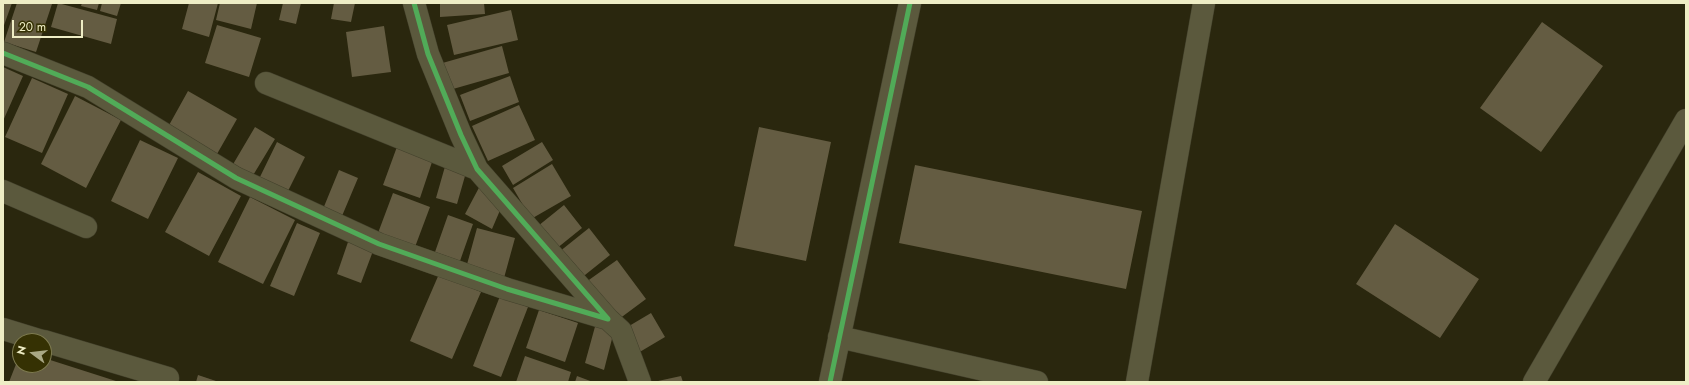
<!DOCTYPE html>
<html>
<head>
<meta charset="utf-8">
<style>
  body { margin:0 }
  #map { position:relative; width:1689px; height:385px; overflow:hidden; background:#2a270e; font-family:Jost,sans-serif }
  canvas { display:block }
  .frame { position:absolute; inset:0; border:4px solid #eeedc5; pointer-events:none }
  .north { position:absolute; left:12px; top:333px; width:40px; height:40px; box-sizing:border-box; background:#353103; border:1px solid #7f7c51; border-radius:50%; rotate:285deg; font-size:11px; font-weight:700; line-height:16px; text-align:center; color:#eeedc5 }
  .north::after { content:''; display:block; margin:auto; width:14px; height:18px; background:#a9a885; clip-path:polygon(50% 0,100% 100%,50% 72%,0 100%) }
  .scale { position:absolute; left:12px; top:20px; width:71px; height:18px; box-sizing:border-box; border:2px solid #eeedc5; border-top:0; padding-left:5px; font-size:12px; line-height:14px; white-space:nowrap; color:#eeedc5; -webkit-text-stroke:3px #353103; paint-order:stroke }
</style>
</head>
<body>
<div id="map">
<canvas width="1689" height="385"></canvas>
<div class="frame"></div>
<div class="north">N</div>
<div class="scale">20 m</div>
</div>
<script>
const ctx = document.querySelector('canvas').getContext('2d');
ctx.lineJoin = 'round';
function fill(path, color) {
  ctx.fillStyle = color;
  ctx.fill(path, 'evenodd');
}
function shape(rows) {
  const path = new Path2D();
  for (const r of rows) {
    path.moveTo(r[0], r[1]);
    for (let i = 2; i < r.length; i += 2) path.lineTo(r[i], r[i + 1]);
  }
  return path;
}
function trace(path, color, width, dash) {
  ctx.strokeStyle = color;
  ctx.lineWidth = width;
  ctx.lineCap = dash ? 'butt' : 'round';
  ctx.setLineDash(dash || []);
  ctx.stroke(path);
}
fill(shape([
  [3,3,12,3,3,28],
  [17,3,52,4,36,52,4,42],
  [58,3,117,19,111,44,51,27],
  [82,3,99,3,97,10,81,6],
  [102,3,121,3,117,16,100,11],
  [189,3,218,3,209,37,182,29],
  [220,3,257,3,251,29,216,20],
  [283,3,301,3,296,24,279,20],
  [334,3,355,3,351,22,331,19],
  [440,3,484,3,485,14,440,17],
  [511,10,518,40,454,55,447,25],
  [1542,22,1603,66,1541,152,1480,108],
  [217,25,261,38,249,77,205,63],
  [384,26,391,72,352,77,346,32],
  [502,46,509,73,446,91,439,64],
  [3,67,23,76,3,121],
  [510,76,519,102,470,121,460,95],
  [32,78,68,94,42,153,5,137],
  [188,91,237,119,217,154,168,127],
  [75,96,121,120,86,188,41,164],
  [519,105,535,140,488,161,472,126],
  [255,127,275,139,252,177,232,166],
  [759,127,831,142,806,261,734,246],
  [140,140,178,158,148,219,111,201],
  [277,142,305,157,286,195,258,181],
  [542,142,553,160,513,185,502,166],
  [398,144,434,156,420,198,383,185],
  [446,163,467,169,457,204,436,198],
  [552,164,571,196,531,219,513,188],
  [915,165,1142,211,1126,289,899,243],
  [339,170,358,178,342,216,323,209],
  [198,172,241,196,209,256,165,232],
  [482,182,501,208,492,229,465,214],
  [393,193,430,207,415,247,378,233],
  [250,197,295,220,263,284,218,262],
  [564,205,582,228,556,249,538,226],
  [448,215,473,224,460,261,435,252],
  [297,223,320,233,294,296,270,286],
  [1395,224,1479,279,1440,338,1356,284],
  [477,228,515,238,504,278,466,268],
  [589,228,610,255,580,279,559,252],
  [348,242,373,251,361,283,337,274],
  [617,260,646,299,615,322,586,282],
  [439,274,481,292,452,359,410,341],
  [500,296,528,307,501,377,473,366],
  [539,310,578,323,565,362,526,348],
  [651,313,665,337,638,353,624,329],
  [596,323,614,331,604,370,585,363],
  [20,354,20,365,44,365,44,358,119,382,9,382],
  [525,356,571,372,568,382,516,382],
  [198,375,219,382,196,382],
  [577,376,593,382,575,382],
  [681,376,683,382,658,382,658,381]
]), '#645c42');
const minor = shape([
  [3,53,88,87,236,178,379,244,507,289,608,319,477,169,461,135,428,54,414,3],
  [266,83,477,169],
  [3,191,86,227],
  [608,319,621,331,640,382],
  [3,329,42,341],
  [839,337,1037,382],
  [44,341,168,378],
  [830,382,910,3],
  [1137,382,1204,3],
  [1534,382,1686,120]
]);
trace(minor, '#43412c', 23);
trace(minor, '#5b593d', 22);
trace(shape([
  [3,53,88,87,236,178,379,244,507,289,608,319,477,169,461,135,428,54,414,3],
  [830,382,910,3]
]), '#51ab58', 5);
</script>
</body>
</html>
